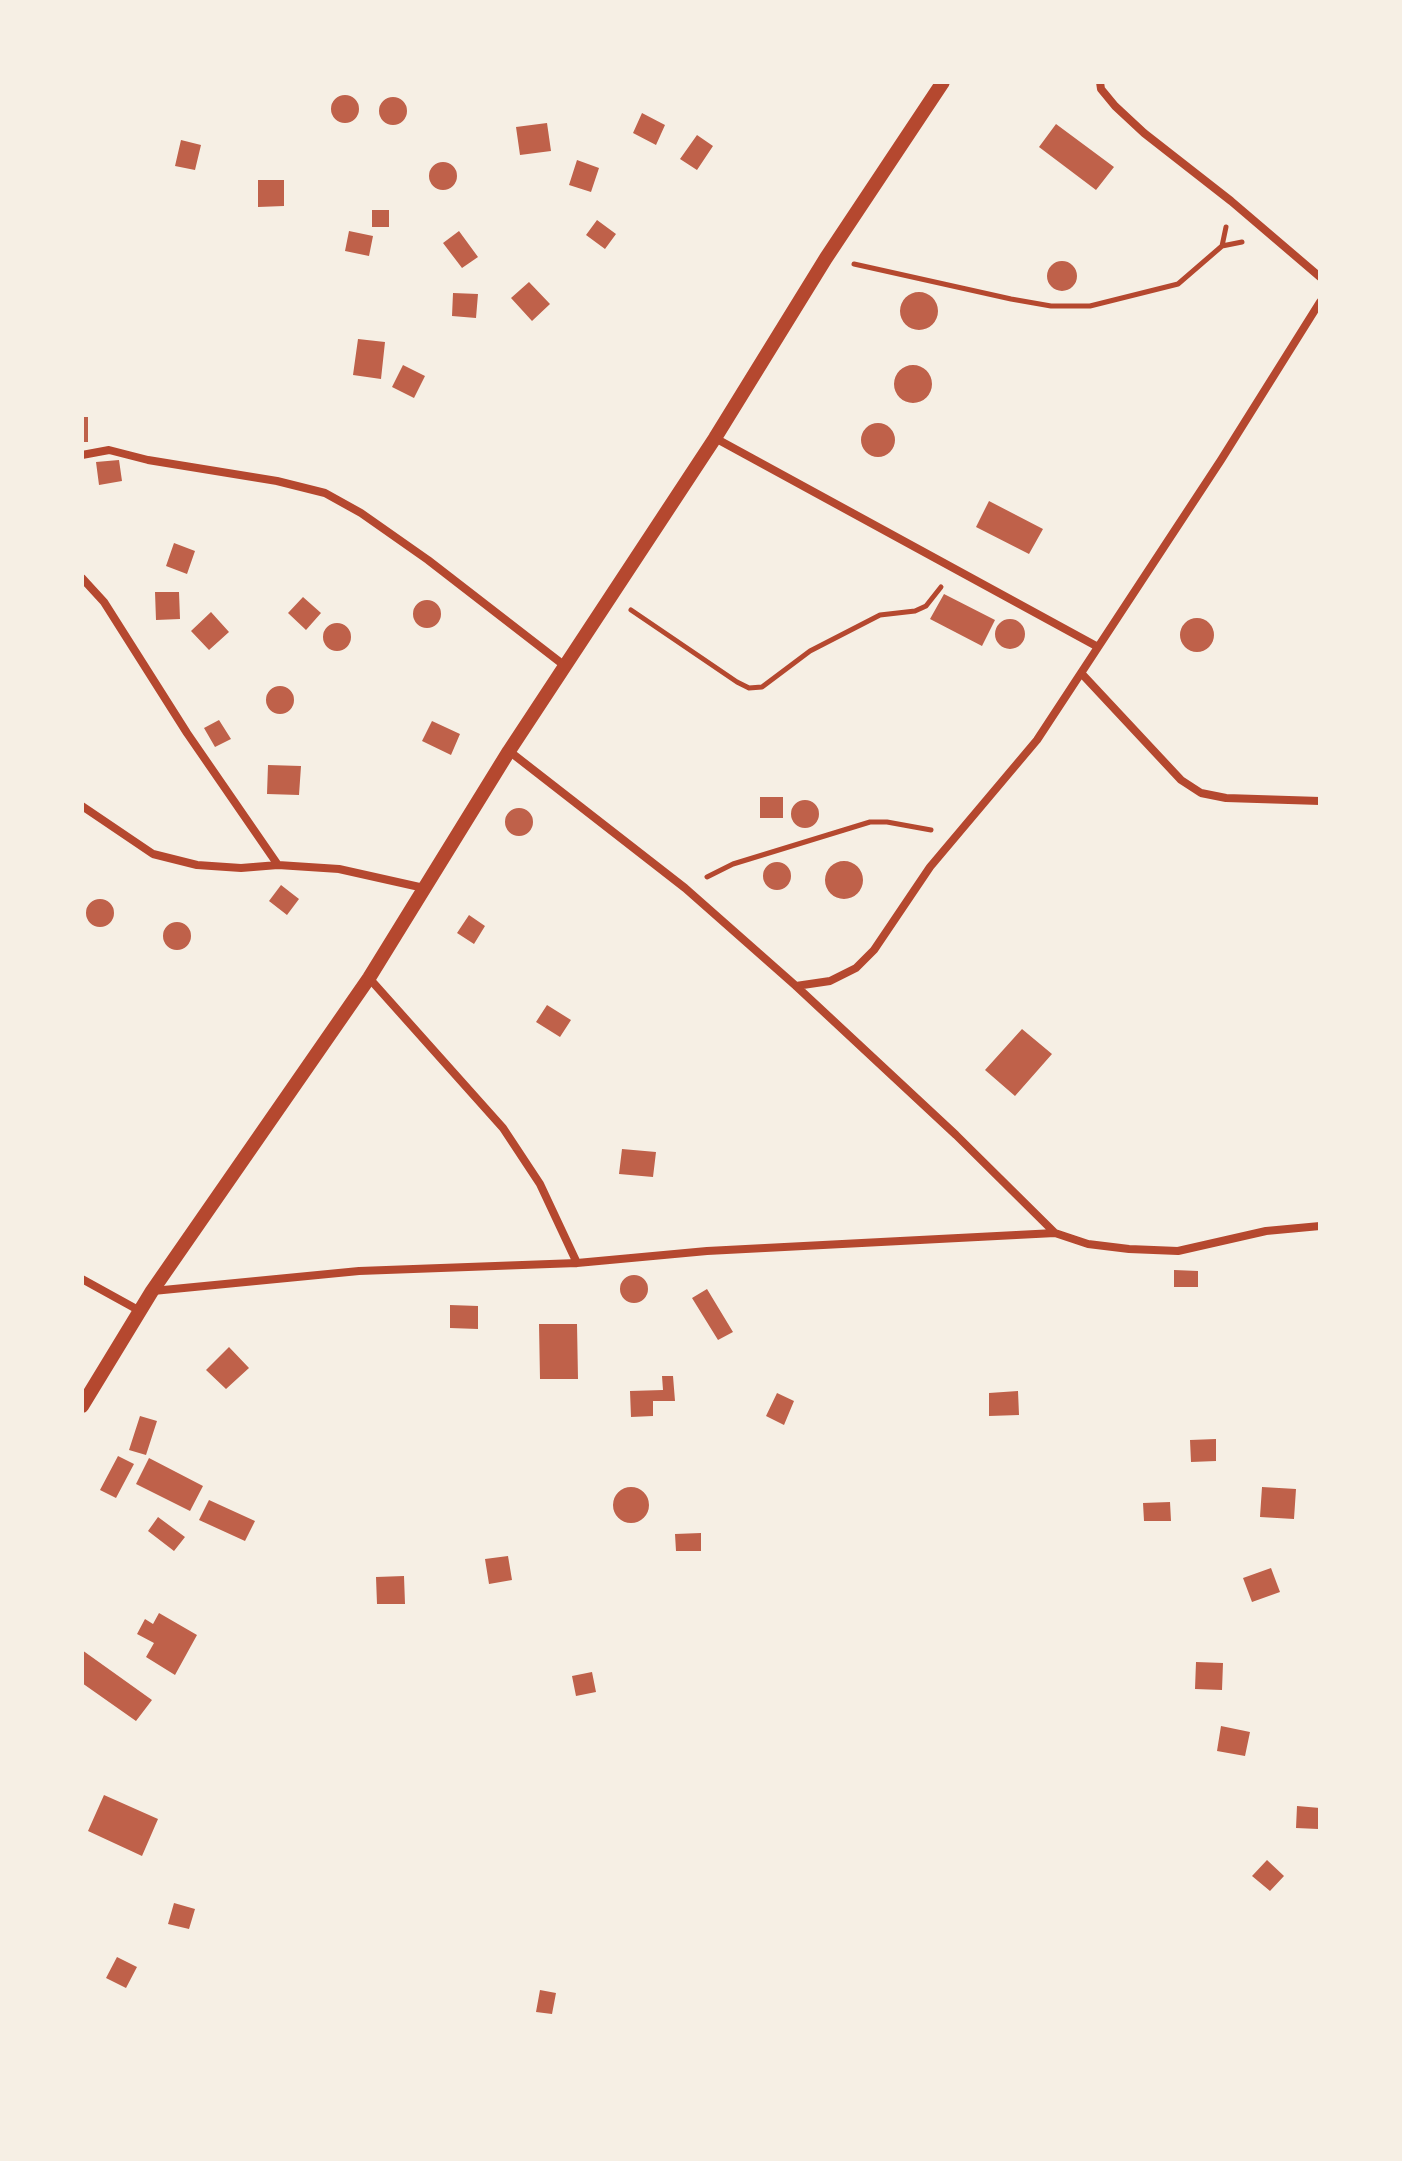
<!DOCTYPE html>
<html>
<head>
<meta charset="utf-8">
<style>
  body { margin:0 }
  #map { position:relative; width:1402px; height:2161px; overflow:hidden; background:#f6efe4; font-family:Commissioner,sans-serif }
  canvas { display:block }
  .frame { position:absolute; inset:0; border:84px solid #f6efe4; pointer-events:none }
</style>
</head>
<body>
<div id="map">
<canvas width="1402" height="2161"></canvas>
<div class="frame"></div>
</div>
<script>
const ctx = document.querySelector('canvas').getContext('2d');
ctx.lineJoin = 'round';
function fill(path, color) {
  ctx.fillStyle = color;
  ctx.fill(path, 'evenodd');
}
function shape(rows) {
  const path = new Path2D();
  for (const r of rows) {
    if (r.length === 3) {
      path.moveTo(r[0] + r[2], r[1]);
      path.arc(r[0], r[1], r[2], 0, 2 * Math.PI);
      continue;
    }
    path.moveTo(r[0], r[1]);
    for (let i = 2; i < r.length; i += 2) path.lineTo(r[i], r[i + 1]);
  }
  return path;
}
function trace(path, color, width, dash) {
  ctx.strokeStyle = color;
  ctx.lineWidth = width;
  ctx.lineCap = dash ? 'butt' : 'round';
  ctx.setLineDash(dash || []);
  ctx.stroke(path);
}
fill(shape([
  [345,109,14],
  [393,111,14],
  [642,113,665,125,656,145,633,133],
  [547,123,551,151,520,155,516,127],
  [1056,124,1114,167,1096,190,1039,147],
  [697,135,713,146,697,170,680,159],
  [181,140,201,145,195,170,175,166],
  [577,160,599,168,591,192,569,185],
  [443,176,14],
  [258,180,284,180,284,206,258,207],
  [372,210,389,210,389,227,372,227],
  [597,220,616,234,605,249,586,235],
  [349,231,373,236,369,256,345,251],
  [459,231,478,257,462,268,443,243],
  [1062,276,15],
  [529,282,550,304,532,321,511,298],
  [919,311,19],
  [453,293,478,294,476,318,452,316],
  [358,339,385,342,381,379,353,375],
  [403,365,425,376,414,398,392,387],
  [913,384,19],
  [82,417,88,417,88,442,82,442],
  [878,440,17],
  [119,460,122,481,99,485,96,462],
  [989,501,1043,529,1029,554,976,527],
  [174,543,195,551,187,574,166,566],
  [155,592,179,592,180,619,156,620],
  [944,594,995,620,982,646,930,619],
  [303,597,321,613,306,630,288,613],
  [427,614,14],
  [211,612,229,632,209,650,191,631],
  [1197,635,17],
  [1010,634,15],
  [337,637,14],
  [280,700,14],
  [219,720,231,739,215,747,204,728],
  [432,721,460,734,451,755,422,741],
  [268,765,301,766,299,795,267,794],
  [760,797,783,797,783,818,760,818],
  [805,814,14],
  [519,822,14],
  [844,880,19],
  [777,876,14],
  [281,885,299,899,287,915,269,901],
  [100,913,14],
  [469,915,485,926,474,944,457,933],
  [177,936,14],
  [547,1005,571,1020,560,1037,536,1022],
  [1022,1029,1052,1054,1015,1096,985,1070],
  [622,1149,656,1152,653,1177,619,1174],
  [1174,1270,1198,1271,1198,1287,1174,1287],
  [634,1289,14],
  [707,1289,733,1332,718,1340,692,1298],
  [450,1305,478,1306,478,1329,450,1328],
  [539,1324,577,1324,578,1379,540,1379],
  [229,1347,249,1368,226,1389,206,1370],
  [662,1376,673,1376,675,1401,653,1401,653,1416,631,1417,630,1391,663,1390],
  [1018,1391,1019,1415,989,1416,989,1393],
  [777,1393,794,1401,784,1425,766,1416],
  [140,1416,157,1421,146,1455,129,1450],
  [1216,1439,1216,1461,1191,1462,1190,1440],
  [118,1456,134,1464,116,1498,100,1490],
  [149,1458,203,1486,190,1511,136,1484],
  [631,1505,18],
  [1262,1487,1296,1489,1294,1519,1260,1517],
  [209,1500,255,1521,245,1541,199,1520],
  [1170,1502,1171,1521,1144,1521,1143,1503],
  [158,1517,185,1537,174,1551,148,1531],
  [701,1533,701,1551,676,1551,675,1534],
  [508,1556,512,1580,489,1584,485,1559],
  [1271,1568,1280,1592,1252,1602,1243,1578],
  [404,1576,405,1604,377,1604,376,1577],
  [159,1613,197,1635,175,1675,146,1657,154,1643,137,1634,145,1619,153,1624],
  [82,1650,152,1700,136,1721,82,1683],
  [1196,1662,1223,1663,1222,1690,1195,1689],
  [592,1672,596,1692,576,1696,572,1676],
  [1221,1726,1250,1732,1245,1756,1217,1751],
  [104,1795,158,1819,142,1856,88,1831],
  [1297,1806,1320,1808,1318,1829,1296,1828],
  [1267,1860,1284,1876,1270,1891,1252,1876],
  [174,1903,195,1909,189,1929,168,1924],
  [117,1957,137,1967,126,1988,106,1978],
  [540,1990,556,1993,552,2014,536,2012]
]), '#bf614a');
trace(shape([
  [1222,246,1226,227],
  [854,264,1011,299,1051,306,1090,306,1178,284,1222,246,1242,242],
  [631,610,737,682,749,688,762,687,810,651,880,615,915,611,926,606,941,587],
  [707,877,733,864,870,822,887,822,931,830]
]), '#b5482f', 5);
trace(shape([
  [1100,82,1101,89,1115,106,1144,133,1231,201,1320,277],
  [715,438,1098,647],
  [82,455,109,450,148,460,277,481,325,493,361,513,428,560,565,666],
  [82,578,104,602,187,733,278,865],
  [1082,674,1181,780,1201,793,1226,798,1320,801],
  [509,751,685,888,796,986,956,1135,1055,1233,1088,1244,1129,1249,1178,1251,1266,1231,1320,1226],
  [82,806,153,854,197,865,241,868,278,865,339,869,424,888],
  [369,978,503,1128,540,1184,577,1263],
  [796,986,830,981,856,968,874,950,930,867,1037,740,1221,460,1320,302],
  [82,1279,140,1311],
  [153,1291,359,1271,577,1263,707,1251,1055,1233]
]), '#b5482f', 8);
trace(shape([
  [82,1406,152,1291,369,978,509,751,715,438,826,258,943,82]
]), '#b5482f', 14);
</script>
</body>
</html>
